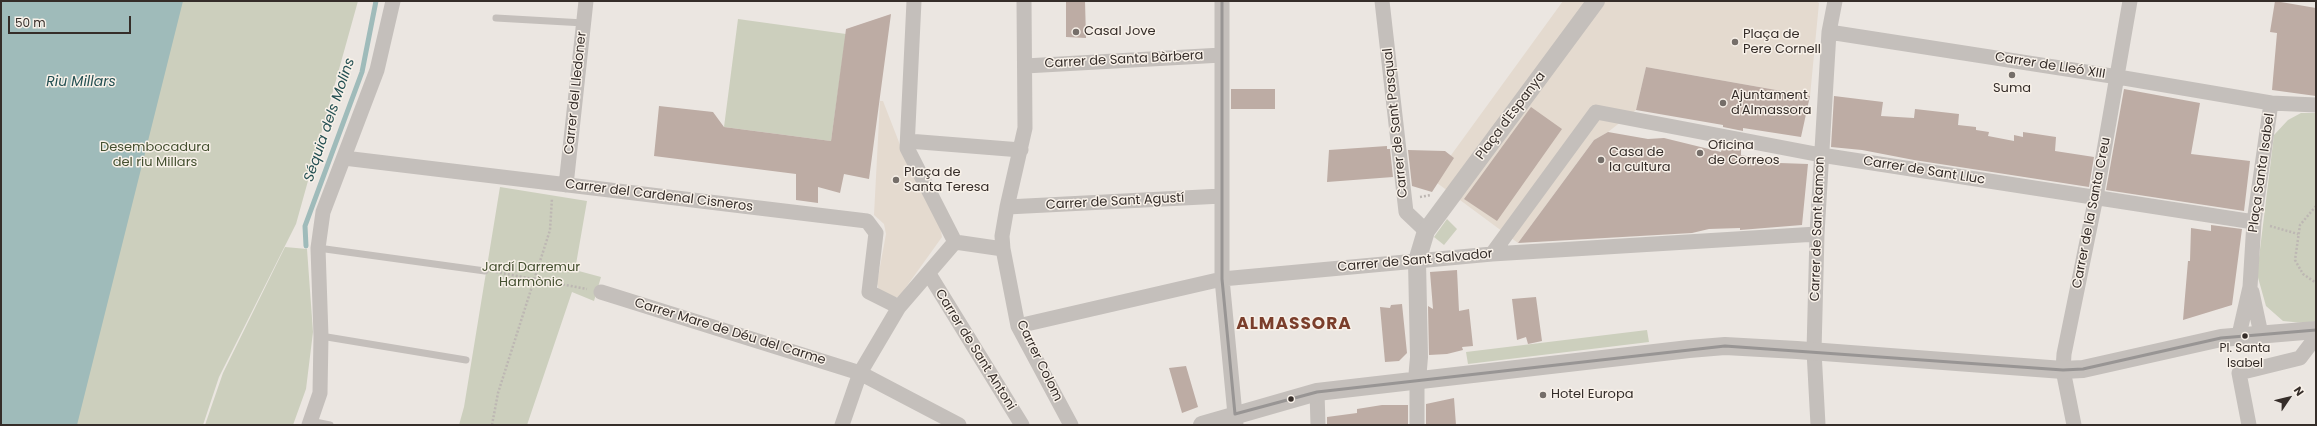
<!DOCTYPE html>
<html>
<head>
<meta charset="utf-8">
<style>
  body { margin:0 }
  #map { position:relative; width:2317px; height:426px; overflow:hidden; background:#ebe6e1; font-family:Poppins,sans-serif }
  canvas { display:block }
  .frame { position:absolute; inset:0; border:2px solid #352d29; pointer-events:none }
  .north { position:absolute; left:2269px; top:378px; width:40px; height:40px; -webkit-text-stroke:3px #f8f1e9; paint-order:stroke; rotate:55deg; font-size:11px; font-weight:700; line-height:16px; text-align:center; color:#352d29 }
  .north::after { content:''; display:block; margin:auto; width:14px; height:18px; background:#352d29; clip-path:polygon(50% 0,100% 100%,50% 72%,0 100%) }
  .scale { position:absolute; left:8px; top:16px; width:123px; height:18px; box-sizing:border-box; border:2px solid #352d29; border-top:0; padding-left:5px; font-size:12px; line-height:14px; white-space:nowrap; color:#352d29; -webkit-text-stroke:3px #f8f1e9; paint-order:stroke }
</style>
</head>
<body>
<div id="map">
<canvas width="2317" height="426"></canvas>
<div class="frame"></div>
<div class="north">N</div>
<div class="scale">50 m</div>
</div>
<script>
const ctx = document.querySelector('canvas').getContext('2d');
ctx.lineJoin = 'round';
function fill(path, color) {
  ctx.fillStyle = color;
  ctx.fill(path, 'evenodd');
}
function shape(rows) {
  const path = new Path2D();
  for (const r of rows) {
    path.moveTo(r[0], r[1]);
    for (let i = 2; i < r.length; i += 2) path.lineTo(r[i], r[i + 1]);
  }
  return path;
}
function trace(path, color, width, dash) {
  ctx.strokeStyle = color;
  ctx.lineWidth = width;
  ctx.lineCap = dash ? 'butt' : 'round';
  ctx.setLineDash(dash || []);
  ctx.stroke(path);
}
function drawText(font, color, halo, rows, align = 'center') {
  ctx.font = font + ' Poppins,sans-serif';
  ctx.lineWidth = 3;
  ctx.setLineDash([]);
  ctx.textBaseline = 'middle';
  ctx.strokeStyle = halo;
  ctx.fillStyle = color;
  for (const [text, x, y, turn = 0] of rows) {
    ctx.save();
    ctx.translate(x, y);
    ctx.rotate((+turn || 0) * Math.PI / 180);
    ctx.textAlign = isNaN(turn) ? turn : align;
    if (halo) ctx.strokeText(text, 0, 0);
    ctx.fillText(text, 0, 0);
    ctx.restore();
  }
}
fill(shape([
  [1,1,358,1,296,224,219,377,203,425,1,425],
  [738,19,846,34,831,141,724,127],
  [2301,113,2316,113,2316,321,2303,323,2283,321,2266,306,2257,274,2274,135,2288,120],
  [500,187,587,201,575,270,601,277,594,301,572,292,527,425,459,425,464,407],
  [1447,219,1457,229,1444,245,1434,237],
  [285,247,307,249,313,332,306,389,293,425,205,425,223,373],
  [1647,330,1649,342,1468,364,1466,352]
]), '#cccfbd');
fill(shape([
  [1563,1,1816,1,1819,3,1810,96,1646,67,1636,110,1608,132,1594,140,1518,243,1433,180],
  [880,101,883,101,902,150,940,225,942,237,899,297,887,297,879,291,877,283,886,234,884,224,874,215]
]), '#e4dacf');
fill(shape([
  [1,1,183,1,77,425,1,425]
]), '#9fbbba');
trace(shape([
  [306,246,305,226,362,72,376,1]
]), '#9fbbba', 5);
fill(shape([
  [1066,1,1085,1,1086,38,1066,37],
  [2275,1,2316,8,2316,96,2272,90,2277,33,2270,32],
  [891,14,869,179,844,174,840,193,818,187,818,203,796,200,796,174,654,156,659,106,713,112,724,127,831,141,846,29],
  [1646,67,1810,96,1801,137,1743,128,1743,131,1723,127,1723,125,1636,110],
  [1231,89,1275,89,1275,109,1231,109],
  [2124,89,2200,103,2191,154,2250,161,2244,211,2106,190],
  [1834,96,1883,102,1881,116,1914,118,1915,109,1959,114,1958,125,1976,127,1976,130,1989,132,1988,136,2014,141,2014,135,2023,137,2023,132,2056,137,2055,151,2094,157,2089,187,1914,160,1862,150,1831,147],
  [1531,107,1562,129,1497,221,1464,199],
  [1608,132,1648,139,1664,138,1721,152,1722,145,1741,149,1741,155,1780,163,1808,164,1802,225,1740,230,1740,228,1709,229,1692,233,1518,243,1594,140],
  [1387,146,1387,149,1390,149,1393,177,1327,182,1329,150],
  [1408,150,1445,151,1454,158,1432,192,1412,186],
  [2211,225,2242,229,2232,305,2183,320,2188,261,2190,261,2191,228,2211,231],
  [1457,270,1459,311,1469,309,1473,346,1462,347,1463,350,1447,354,1429,355,1428,306,1433,309,1430,272],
  [1536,297,1542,341,1528,344,1526,337,1517,340,1512,299],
  [1402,304,1407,353,1399,361,1385,362,1380,307,1390,308,1391,305],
  [1186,366,1198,407,1182,413,1169,368],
  [1454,398,1456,425,1426,425,1426,404],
  [1382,405,1408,405,1408,425,1327,425,1327,417,1357,413,1357,409]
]), '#bdaca4');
trace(shape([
  [1420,197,1431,195],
  [2316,206,2300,225,2295,260,2303,274,2316,283],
  [2270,226,2298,234],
  [496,272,587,289],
  [492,425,498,393,550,230,552,198]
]), '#bdb7b3', 2.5, [2, 2]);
trace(shape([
  [496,18,584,23],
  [318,248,485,271],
  [321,336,466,360],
  [310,421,330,425]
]), '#c4bfbb', 7);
trace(shape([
  [1024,1,1025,128,1007,207,1002,236,1003,249,1018,326,1071,425],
  [1222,1,1222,279,1236,425],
  [1382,1,1406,212,1426,231],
  [1829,32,2118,77,2271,103],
  [1025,66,1222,55],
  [908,141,1021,150],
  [344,158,867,221,876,233,869,292,899,307],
  [566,185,586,1],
  [1007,207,1222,196],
  [955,242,1003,249],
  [1492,254,1596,112,1821,155,2254,222],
  [929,274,1022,425],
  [601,292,860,373,959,425],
  [2252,292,2261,334],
  [1018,326,1222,279,1492,254,1817,234],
  [2239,335,2250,287,2254,222,2271,103,2316,105],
  [1417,380,1417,425],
  [1317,392,1318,425],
  [309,425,320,393,321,336,318,248,323,212,377,70,393,1],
  [842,425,860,373,899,307,955,242,907,148,914,1],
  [1818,425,1814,351,1817,234,1829,32,1835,1],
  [2074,425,2063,370,2064,354,2096,197,2130,1],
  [2249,425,2239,373,2300,358,2316,337]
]), '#c4bfbb', 15);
trace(shape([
  [1417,380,1419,357,1417,261,1426,231,1596,1],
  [1202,425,1317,392,1689,349,1725,346,1797,350,2063,370,2083,369,2221,338,2316,330]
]), '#c4bfbb', 18);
trace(shape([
  [1222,1,1222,279,1235,414,1317,392,1725,346,2063,370,2083,369,2221,338,2316,330]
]), '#989594', 3);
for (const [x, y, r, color] of [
  [1076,32,4,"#756e69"],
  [1735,42,4,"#756e69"],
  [2012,75,4,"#756e69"],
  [1723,103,4,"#756e69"],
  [1700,153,4,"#756e69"],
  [1601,160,4,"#756e69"],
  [896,180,4,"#756e69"],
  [2245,336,3.5,"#352d29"],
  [1543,395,4,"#756e69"],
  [1291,399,3.5,"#352d29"]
]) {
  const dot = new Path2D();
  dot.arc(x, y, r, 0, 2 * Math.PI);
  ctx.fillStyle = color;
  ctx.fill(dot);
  trace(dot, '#f8f1e9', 1.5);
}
drawText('12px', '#352d29', '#f8f1e9', [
  ["Pl. Santa",2245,349],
  ["Isabel",2245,364]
]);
drawText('13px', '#352d29', '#f8f1e9', [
  ["Casal Jove",1084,32],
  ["Plaça de",1743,35],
  ["Pere Cornell",1743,50],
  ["Suma",2012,89,"center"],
  ["Ajuntament",1731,96],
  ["d'Almassora",1731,111],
  ["Oficina",1708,146],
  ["de Correos",1708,161],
  ["Casa de",1609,153],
  ["la cultura",1609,168],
  ["Plaça de",904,173],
  ["Santa Teresa",904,188],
  ["Hotel Europa",1551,395]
], 'left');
drawText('13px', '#352d29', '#f8f1e9', [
  ["Carrer de Santa Bàrbera",1124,60,-3],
  ["Carrer de Lleó XIII",2050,66,9],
  ["Carrer del Lledoner",576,93,-84],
  ["Plaça d'Espanya",1511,116,-53],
  ["Carrer de Sant Pasqual",1396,123,-96],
  ["Carrer de Sant Lluc",1924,171,9],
  ["Plaça Santa Isabel",2262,173,-82],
  ["Carrer del Cardenal Cisneros",659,196,7],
  ["Carrer de Sant Agustí",1115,202,-3],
  ["Carrer de la Santa Creu",2092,213,-79],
  ["Carrer de Sant Ramon",1818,229,-88],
  ["Carrer de Sant Salvador",1415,261,-5],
  ["Carrer Mare de Déu del Carme",730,332,17],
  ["Carrer de Sant Antoni",975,350,58],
  ["Carrer Colom",1039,361,64]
]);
drawText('13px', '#445030', '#f8f1e9', [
  ["Desembocadura",155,148],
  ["del riu Millars",155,163],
  ["Jardí Darremur",531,268],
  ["Harmònic",531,283]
]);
drawText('italic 14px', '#234f52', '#f8f1e9', [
  ["Riu Millars",81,82],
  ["Séquia dels Molins",330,120,-71]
]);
ctx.letterSpacing = '1px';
drawText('bold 17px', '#7b3e2b', '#f8f1e9', [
  ["ALMASSORA",1294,325]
]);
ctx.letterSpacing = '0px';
</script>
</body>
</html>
